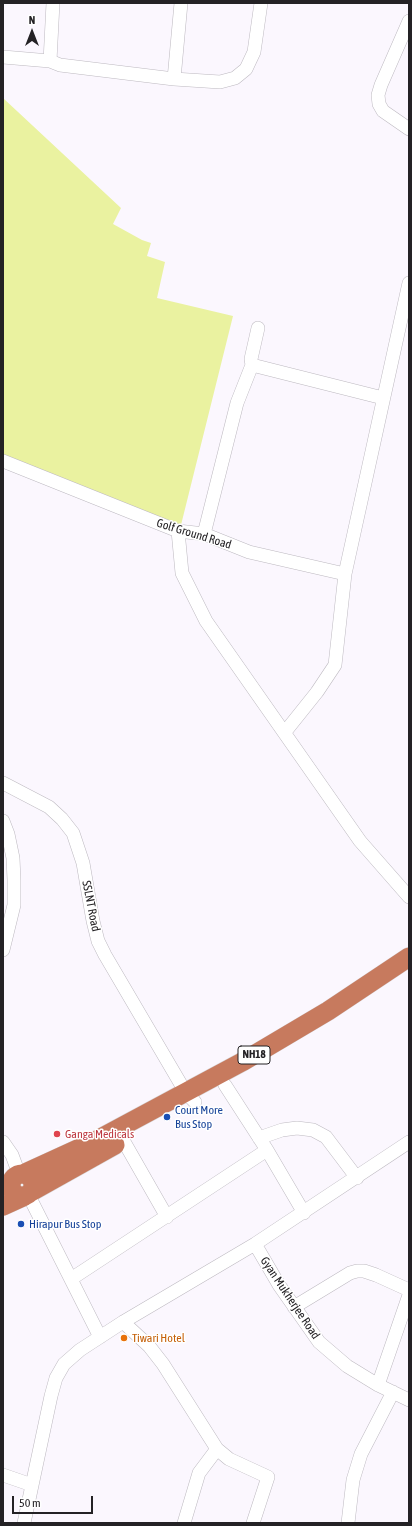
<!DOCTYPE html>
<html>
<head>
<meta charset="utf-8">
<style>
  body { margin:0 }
  #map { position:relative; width:412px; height:1526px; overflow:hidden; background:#fbf7fe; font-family:"Asap Condensed",sans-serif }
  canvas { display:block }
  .frame { position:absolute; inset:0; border:4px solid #242225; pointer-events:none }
  .north { position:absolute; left:12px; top:12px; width:40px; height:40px; -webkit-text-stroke:3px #fff; paint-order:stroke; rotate:0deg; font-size:11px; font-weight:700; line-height:16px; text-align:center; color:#242225 }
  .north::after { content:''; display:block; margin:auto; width:14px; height:18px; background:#242225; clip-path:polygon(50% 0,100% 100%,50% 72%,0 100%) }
  .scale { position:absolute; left:12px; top:1496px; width:81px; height:18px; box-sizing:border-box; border:2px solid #242225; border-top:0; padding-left:5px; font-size:12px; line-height:14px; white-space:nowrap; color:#242225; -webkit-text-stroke:3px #fff; paint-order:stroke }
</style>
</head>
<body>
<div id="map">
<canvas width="412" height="1526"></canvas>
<div class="frame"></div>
<div class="north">N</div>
<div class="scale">50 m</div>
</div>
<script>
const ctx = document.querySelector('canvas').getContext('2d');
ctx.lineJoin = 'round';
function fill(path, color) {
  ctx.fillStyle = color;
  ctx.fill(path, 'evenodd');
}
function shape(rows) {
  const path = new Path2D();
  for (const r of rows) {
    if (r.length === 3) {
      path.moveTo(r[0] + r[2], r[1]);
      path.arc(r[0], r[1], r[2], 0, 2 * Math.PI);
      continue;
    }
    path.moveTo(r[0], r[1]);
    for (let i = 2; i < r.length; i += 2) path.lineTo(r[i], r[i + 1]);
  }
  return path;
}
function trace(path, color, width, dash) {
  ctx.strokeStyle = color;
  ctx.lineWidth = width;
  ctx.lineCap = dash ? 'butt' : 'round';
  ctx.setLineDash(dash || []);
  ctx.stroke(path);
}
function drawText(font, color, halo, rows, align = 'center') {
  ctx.font = font + ' "Asap Condensed",sans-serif';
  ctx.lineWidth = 3;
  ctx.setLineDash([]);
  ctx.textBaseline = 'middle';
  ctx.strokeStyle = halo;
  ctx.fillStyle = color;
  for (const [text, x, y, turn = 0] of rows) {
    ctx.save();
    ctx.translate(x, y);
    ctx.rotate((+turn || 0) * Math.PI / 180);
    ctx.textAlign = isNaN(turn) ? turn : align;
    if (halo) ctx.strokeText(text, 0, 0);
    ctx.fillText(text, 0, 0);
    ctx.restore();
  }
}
fill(shape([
  [3,98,121,208,113,224,142,240,151,243,147,256,165,262,157,298,233,316,181,525,3,457]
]), '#eaf2a0');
const minor = shape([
  [409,21,381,85,378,95,379,104,383,111,409,129],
  [3,57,50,61,60,65,174,79,220,82,235,78,246,69,254,52,261,3],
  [50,61,53,3],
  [174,79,181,3],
  [252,365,383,398],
  [3,461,178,531,204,534,249,552,345,574],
  [178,531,182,573,206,621,360,841,409,897],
  [204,534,237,403,252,365,251,359,258,328],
  [285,732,317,692,335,665,345,574,409,283],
  [3,783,49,807,62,819,73,833,83,863,93,921,98,941,105,955,186,1093,195,1102],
  [3,821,8,834,13,858,14,880,14,905,3,950],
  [259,1138,282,1130,297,1128,313,1130,326,1137,357,1178],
  [123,1140,167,1217],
  [3,1142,12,1155,19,1174],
  [267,1150,304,1213],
  [28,1194,100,1337],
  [255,1244,279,1285,319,1342,347,1366,378,1385,409,1400],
  [71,1279,267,1150,225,1085],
  [294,1307,350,1273,357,1271,364,1271,376,1275,409,1290],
  [123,1322,149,1346,163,1364,217,1449,229,1459,268,1477,253,1523],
  [378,1385,409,1295],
  [3,1475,32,1485],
  [24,1523,51,1396,56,1378,64,1364,80,1350,123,1322,255,1244,409,1142],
  [184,1523,199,1473,217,1449],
  [348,1523,353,1480,361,1454,393,1392]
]);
const highway = shape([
  [22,1185,11],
  [23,1174,93,1142,242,1062,328,1011,409,957],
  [31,1192,115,1145],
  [3,1206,25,1196]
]);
trace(minor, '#bdb9c0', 14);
trace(highway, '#d8d7d8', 20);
trace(minor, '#fff', 13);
trace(highway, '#c77a5e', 19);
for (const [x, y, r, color] of [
  [167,1117,4,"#1a4fb4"],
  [57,1134,4,"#e0444e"],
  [21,1224,4,"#1a4fb4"],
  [124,1338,4,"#e8710a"]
]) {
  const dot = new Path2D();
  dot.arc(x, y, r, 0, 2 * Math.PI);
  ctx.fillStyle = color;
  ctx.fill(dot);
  trace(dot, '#fff', 1.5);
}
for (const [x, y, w] of [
  [254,1055,32]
]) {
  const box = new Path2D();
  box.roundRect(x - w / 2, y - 9, w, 18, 3);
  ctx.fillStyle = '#fff';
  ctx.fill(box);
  trace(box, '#242225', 1);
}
drawText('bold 11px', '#242225', null, [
  ["NH18",254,1055]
]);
drawText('12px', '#242225', '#fff', [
  ["Golf Ground Road",194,534,17],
  ["SSLNT Road",91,906,79],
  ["Gyan Mukherjee Road",290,1298,56]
]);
drawText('12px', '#164399', '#fff', [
  ["Court More",175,1110],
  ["Bus Stop",175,1124],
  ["Hirapur Bus Stop",29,1224]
], 'left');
drawText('12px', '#be3a42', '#fff', [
  ["Ganga Medicals",65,1134]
], 'left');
drawText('12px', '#c56008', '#fff', [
  ["Tiwari Hotel",132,1338]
], 'left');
</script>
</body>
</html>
